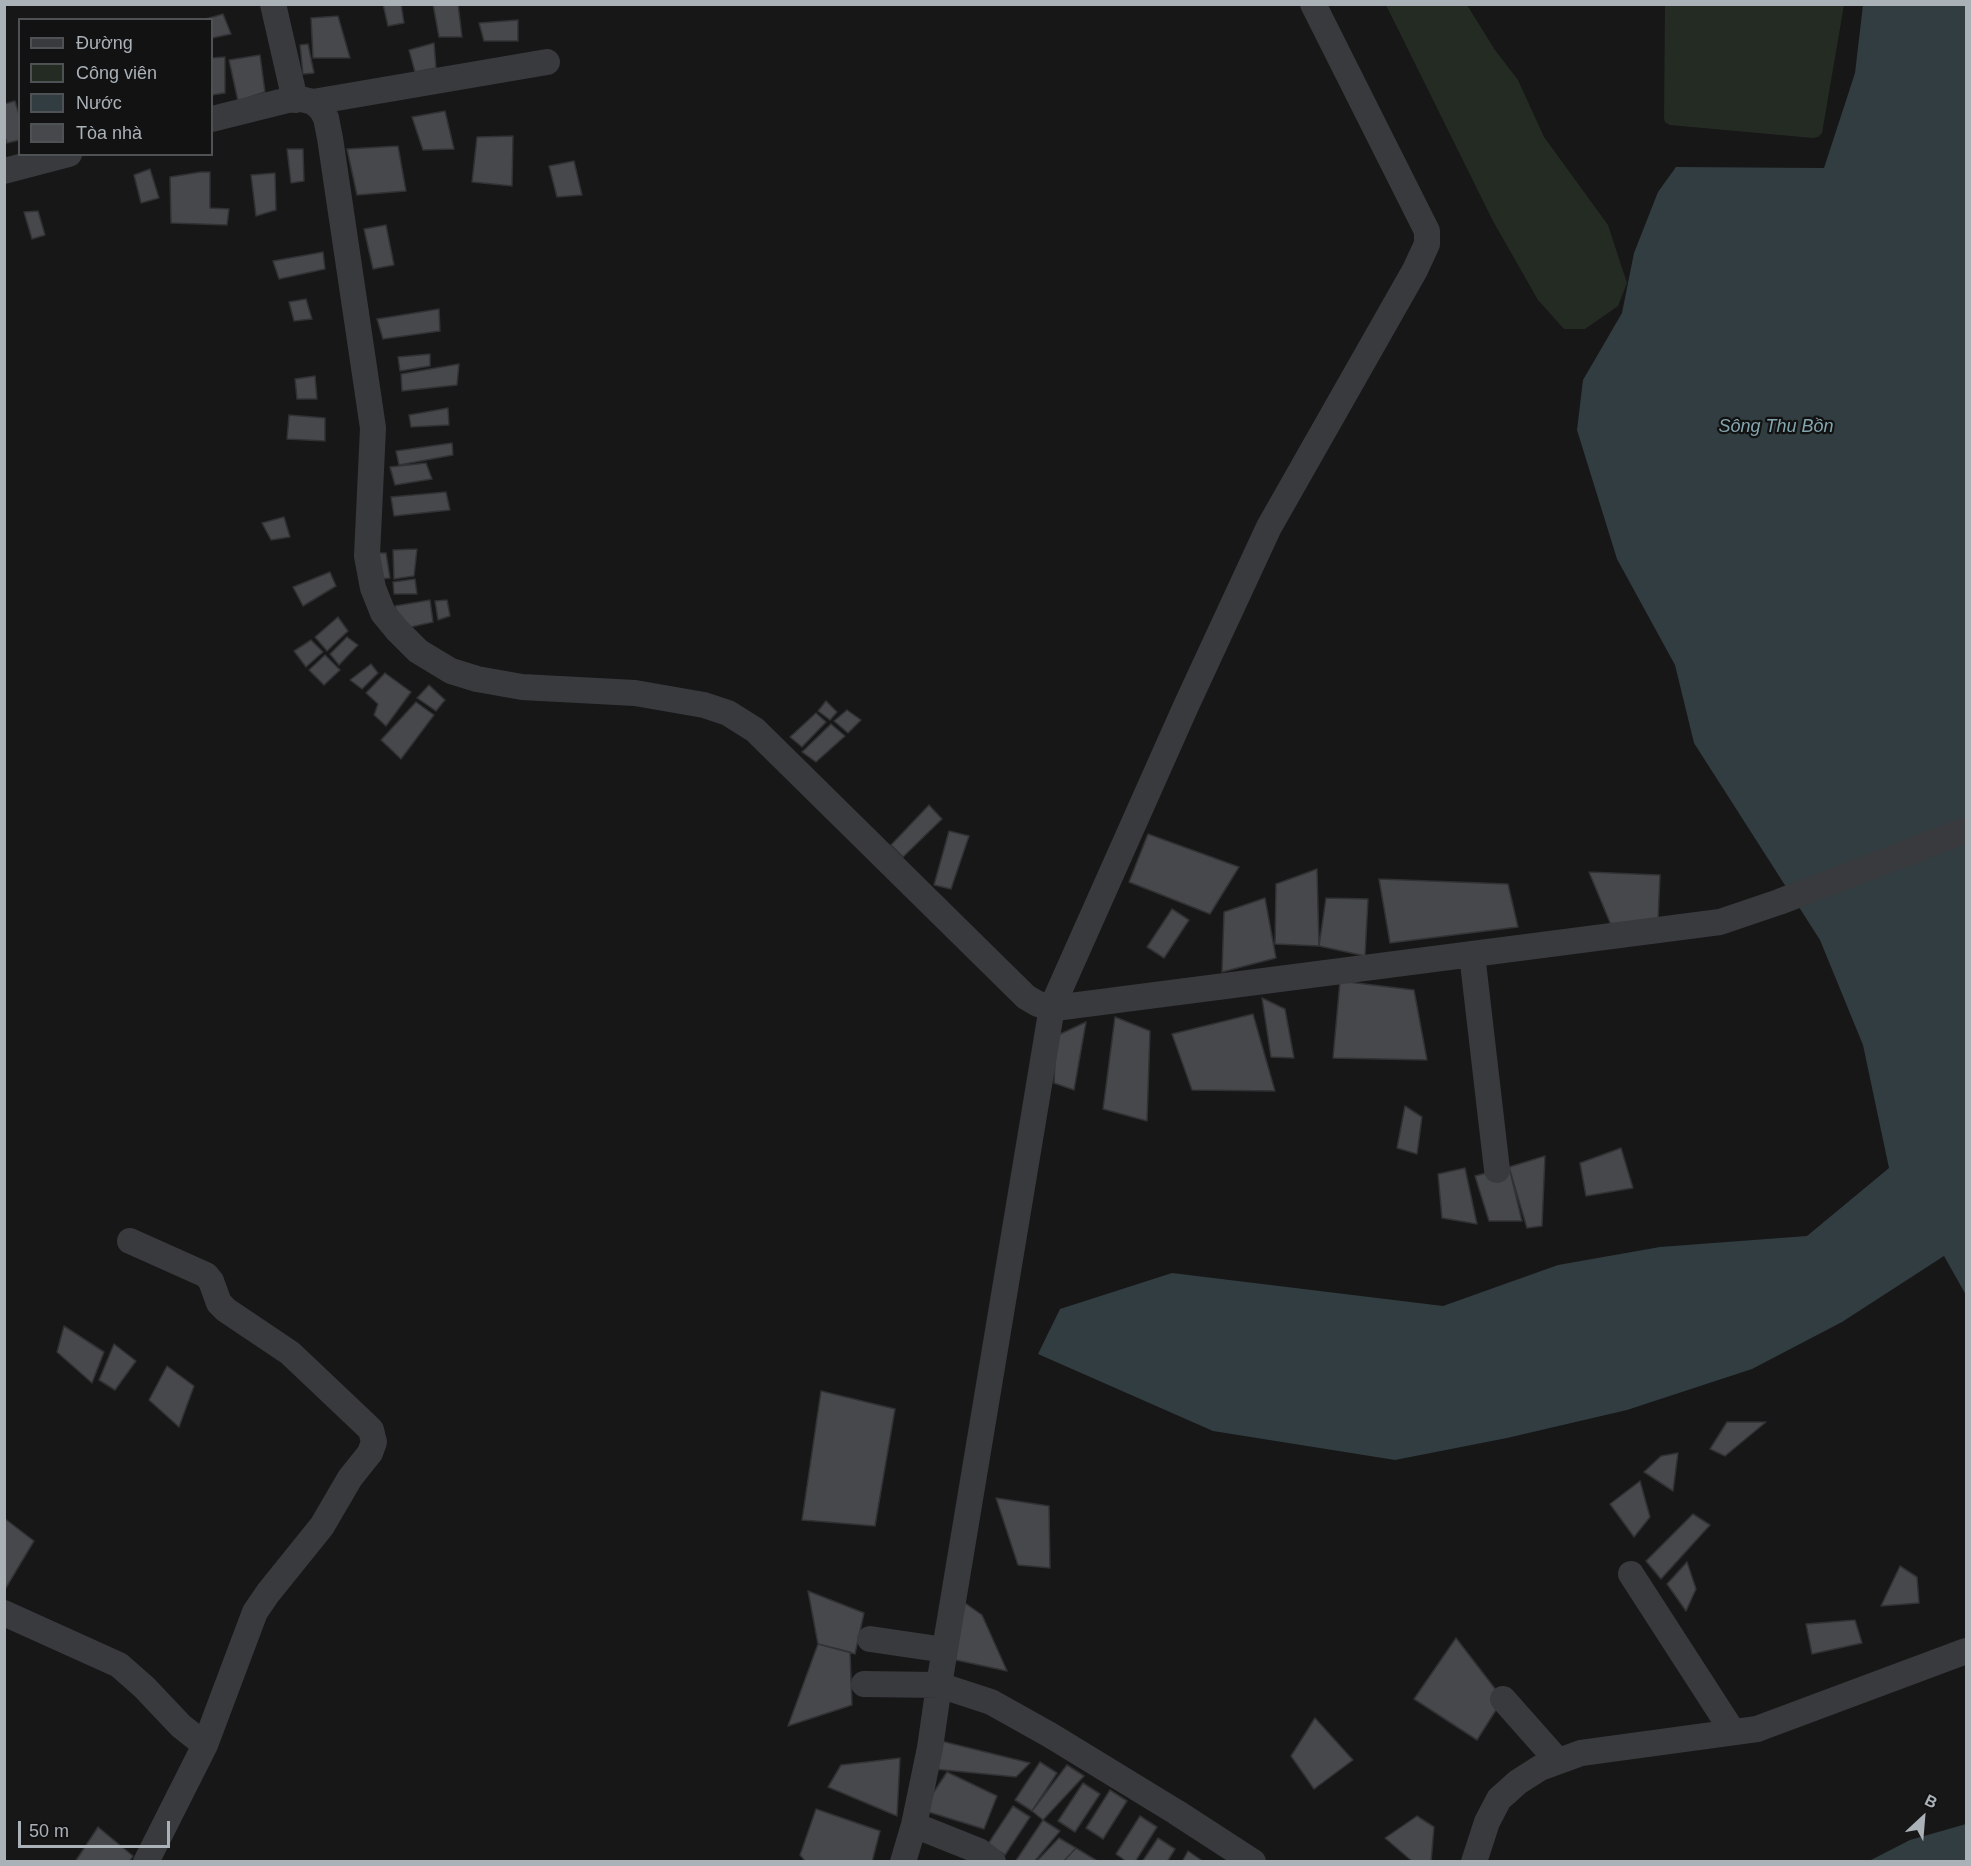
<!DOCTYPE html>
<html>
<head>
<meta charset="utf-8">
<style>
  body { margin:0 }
  #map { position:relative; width:1971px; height:1866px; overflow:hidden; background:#171718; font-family:Arial,sans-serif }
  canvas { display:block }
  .frame { position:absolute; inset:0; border:6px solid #aab1b7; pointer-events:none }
  .legend { position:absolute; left:18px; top:18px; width:195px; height:138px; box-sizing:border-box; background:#121213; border:2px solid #4f5255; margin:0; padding:8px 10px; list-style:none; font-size:18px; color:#aab1b7 }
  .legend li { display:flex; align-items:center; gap:12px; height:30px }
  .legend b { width:30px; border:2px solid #4f5255 }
  .north { position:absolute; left:1893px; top:1788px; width:60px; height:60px; -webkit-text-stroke:4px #121213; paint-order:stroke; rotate:26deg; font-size:16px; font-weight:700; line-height:24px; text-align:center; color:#aab1b7 }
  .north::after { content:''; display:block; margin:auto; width:21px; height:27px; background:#aab1b7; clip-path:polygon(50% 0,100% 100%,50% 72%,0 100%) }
  .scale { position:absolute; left:18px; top:1821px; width:152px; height:27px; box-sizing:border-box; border:3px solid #aab1b7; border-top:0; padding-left:8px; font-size:18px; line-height:21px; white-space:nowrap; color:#aab1b7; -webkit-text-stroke:4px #121213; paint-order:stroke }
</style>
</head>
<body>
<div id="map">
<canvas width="1971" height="1866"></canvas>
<div class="frame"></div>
<ul class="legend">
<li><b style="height:8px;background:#383a3d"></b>Đường</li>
<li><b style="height:16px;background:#242b23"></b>Công viên</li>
<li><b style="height:16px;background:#313d40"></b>Nước</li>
<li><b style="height:16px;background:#46484b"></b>Tòa nhà</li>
</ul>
<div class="north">B</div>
<div class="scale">50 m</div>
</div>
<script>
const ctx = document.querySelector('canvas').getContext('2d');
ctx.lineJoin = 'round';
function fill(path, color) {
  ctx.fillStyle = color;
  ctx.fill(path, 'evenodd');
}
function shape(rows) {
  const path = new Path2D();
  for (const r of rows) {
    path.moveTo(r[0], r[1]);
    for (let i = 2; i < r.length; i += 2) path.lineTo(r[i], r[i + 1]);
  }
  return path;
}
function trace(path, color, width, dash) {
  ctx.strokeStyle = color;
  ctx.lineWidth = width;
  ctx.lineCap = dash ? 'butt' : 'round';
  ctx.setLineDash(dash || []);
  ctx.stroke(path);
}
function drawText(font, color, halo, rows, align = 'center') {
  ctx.font = font + ' Arial,sans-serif';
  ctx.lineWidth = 4.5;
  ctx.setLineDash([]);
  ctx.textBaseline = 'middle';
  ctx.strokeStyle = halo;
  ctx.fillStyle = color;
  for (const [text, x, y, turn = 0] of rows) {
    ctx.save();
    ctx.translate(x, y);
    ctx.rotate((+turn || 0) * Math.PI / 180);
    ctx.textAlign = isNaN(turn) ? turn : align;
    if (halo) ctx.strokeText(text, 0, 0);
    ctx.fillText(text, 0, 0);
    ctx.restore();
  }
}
fill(shape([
  [1386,5,1467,5,1495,50,1518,80,1544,137,1608,225,1627,283,1618,306,1585,329,1564,329,1538,300,1493,221],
  [1665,5,1844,5,1822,133,1818,137,1813,138,1670,125,1665,122,1664,118]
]), '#242b23');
fill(shape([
  [1863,5,1966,5,1966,1295,1944,1256,1842,1322,1752,1369,1627,1410,1507,1438,1395,1460,1213,1431,1038,1354,1060,1309,1172,1273,1443,1306,1558,1265,1660,1247,1807,1236,1889,1168,1863,1045,1820,940,1694,743,1675,665,1617,559,1577,430,1583,380,1622,313,1634,253,1658,192,1676,167,1824,168,1855,73],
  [1966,1824,1966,1861,1869,1861,1910,1840]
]), '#313d40');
const building = shape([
  [383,4,401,4,404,23,388,26,383,4],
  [433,4,458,4,462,37,439,37,433,4],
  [223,14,231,34,212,38,212,20,202,20,223,14],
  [338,16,350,58,313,58,311,18,338,16],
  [518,20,518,41,484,41,479,23,518,20],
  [434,43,436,68,415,72,409,50,434,43],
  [308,44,314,73,303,74,300,45,308,44],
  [260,55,265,92,238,101,229,60,260,55],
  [225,57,225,93,212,95,212,58,225,57],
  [15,101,20,118,20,140,7,143,4,134,4,104,15,101],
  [445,111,454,149,423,150,412,117,445,111],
  [513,136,512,186,472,182,477,137,513,136],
  [398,146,406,191,357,195,347,149,398,146],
  [287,149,303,149,304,181,291,183,287,149],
  [574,161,582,195,557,197,549,166,574,161],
  [150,169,159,198,141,203,134,175,150,169],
  [201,172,210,172,210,208,229,209,227,225,171,223,170,177,201,172],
  [275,173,276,210,256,216,251,175,275,173],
  [38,211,45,235,32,239,24,212,38,211],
  [386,225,394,265,373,269,364,229,386,225],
  [323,252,325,269,279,279,273,261,323,252],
  [306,299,312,319,294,321,289,302,306,299],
  [439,309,440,331,383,339,377,319,439,309],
  [430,354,430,366,400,371,398,357,430,354],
  [459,364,457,385,402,391,401,374,459,364],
  [315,376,317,399,297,399,295,379,315,376],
  [448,408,449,425,411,427,409,415,448,408],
  [289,415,325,418,325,441,287,439,289,415],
  [452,443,453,455,399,465,396,451,452,443],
  [426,463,432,479,395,485,390,467,426,463],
  [446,492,450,510,394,516,391,497,446,492],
  [284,517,290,537,271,540,262,523,284,517],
  [417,549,414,576,394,579,393,550,417,549],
  [373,553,386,553,390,578,378,579,373,553],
  [330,572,336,586,303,606,293,587,330,572],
  [415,579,417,594,394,594,393,582,415,579],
  [430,600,433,622,402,629,395,606,430,600],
  [447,600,450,616,438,620,435,601,447,600],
  [338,617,348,631,327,651,315,637,338,617],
  [347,637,358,645,339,665,330,654,347,637],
  [311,640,323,652,306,667,294,651,311,640],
  [325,655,340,670,324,685,309,670,325,655],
  [371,664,378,673,362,689,350,680,371,664],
  [385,673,411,692,386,726,374,715,378,704,366,693,385,673],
  [429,685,445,700,436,711,417,698,429,685],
  [826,701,837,712,830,720,818,711,826,701],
  [416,702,434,715,401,759,381,740,416,702],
  [847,710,861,720,848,733,834,721,847,710],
  [816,713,826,722,802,747,790,737,816,713],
  [831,724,845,736,816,762,802,752,831,724],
  [929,805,942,819,903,857,891,845,929,805],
  [949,831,969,836,951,889,934,885,949,831],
  [1148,834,1239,867,1210,914,1129,882,1148,834],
  [1317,869,1319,946,1275,944,1276,884,1317,869],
  [1589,872,1660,875,1658,921,1611,925,1589,872],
  [1379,879,1508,884,1518,927,1390,943,1379,879],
  [1265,898,1276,958,1222,972,1224,912,1265,898],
  [1326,898,1368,899,1365,956,1319,946,1326,898],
  [1172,909,1189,920,1164,958,1147,947,1172,909],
  [1340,981,1414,990,1427,1060,1333,1058,1340,981],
  [1262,998,1285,1009,1294,1058,1271,1057,1262,998],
  [1253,1014,1275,1091,1192,1090,1172,1034,1253,1014],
  [1115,1017,1150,1031,1147,1121,1103,1109,1115,1017],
  [1086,1022,1074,1090,1054,1083,1056,1036,1086,1022],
  [1405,1106,1422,1117,1417,1154,1397,1148,1405,1106],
  [1621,1148,1633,1188,1586,1196,1580,1163,1621,1148],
  [1545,1156,1542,1226,1527,1228,1509,1167,1545,1156],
  [1509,1167,1522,1221,1489,1221,1475,1176,1509,1167],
  [1465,1168,1477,1224,1442,1218,1438,1174,1465,1168],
  [64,1326,104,1352,92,1383,57,1352,64,1326],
  [114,1344,136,1361,115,1390,99,1380,114,1344],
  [167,1366,194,1386,179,1427,149,1400,167,1366],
  [821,1391,895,1409,875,1526,802,1520,821,1391],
  [1727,1422,1766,1422,1725,1456,1710,1449,1727,1422],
  [1678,1453,1673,1491,1644,1472,1661,1456,1678,1453],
  [1640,1481,1650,1517,1634,1537,1610,1504,1640,1481],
  [996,1498,1049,1506,1050,1568,1018,1565,996,1498],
  [1693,1514,1710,1525,1661,1579,1646,1561,1693,1514],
  [4,1518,34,1541,4,1591,4,1518],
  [1687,1562,1696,1589,1686,1611,1667,1584,1687,1562],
  [1900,1566,1917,1577,1919,1603,1881,1606,1900,1566],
  [808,1591,864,1613,855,1654,818,1644,808,1591],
  [965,1603,982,1615,1007,1671,951,1659,965,1603],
  [1855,1620,1862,1643,1812,1654,1806,1624,1855,1620],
  [1456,1638,1503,1699,1477,1740,1414,1699,1456,1638],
  [818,1644,850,1652,852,1705,788,1726,818,1644],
  [1315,1718,1353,1760,1314,1789,1291,1756,1315,1718],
  [941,1741,1030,1763,1016,1777,934,1769,941,1741],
  [900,1758,897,1816,828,1787,841,1765,900,1758],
  [1040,1762,1057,1773,1032,1811,1015,1800,1040,1762],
  [1067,1765,1084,1776,1043,1820,1032,1811,1067,1765],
  [947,1772,997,1796,984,1829,922,1810,947,1772],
  [1083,1783,1100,1794,1075,1832,1058,1821,1083,1783],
  [1110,1790,1127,1801,1103,1839,1086,1828,1110,1790],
  [1013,1806,1030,1817,1005,1855,988,1844,1013,1806],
  [816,1809,880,1831,872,1862,806,1862,800,1855,816,1809],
  [1140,1816,1157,1827,1135,1862,1127,1862,1116,1854,1140,1816],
  [1417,1816,1434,1827,1431,1862,1413,1862,1385,1838,1417,1816],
  [1043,1820,1060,1831,1034,1862,1015,1862,1043,1820],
  [98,1827,133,1856,129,1862,75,1862,98,1827],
  [1059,1838,1076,1848,1063,1862,1036,1862,1059,1838],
  [1158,1838,1175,1849,1167,1862,1142,1862,1158,1838],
  [1076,1848,1099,1862,1063,1862,1076,1848],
  [1188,1851,1204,1862,1182,1862,1188,1851]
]);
fill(building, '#46484b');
trace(building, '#313234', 1.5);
trace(shape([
  [273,4,295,100],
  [313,102,547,62],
  [212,119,288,100,301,99,313,102,321,109,326,118,330,138,373,428,367,556,373,588,383,613,397,630,418,651,451,671,477,679,522,687,635,693,704,705,728,713,755,730,1026,997,1038,1004,1055,1008,1720,922,1779,902,1966,830],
  [4,171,69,154],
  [1472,954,1497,1170],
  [130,1241,206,1275,211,1281,219,1303,226,1310,290,1353,367,1426,371,1430,374,1442,370,1453,350,1478,322,1526,268,1593,255,1612,205,1745,146,1862],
  [1631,1574,1733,1732],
  [4,1613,119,1665,144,1687,181,1726,205,1745],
  [870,1639,945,1650],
  [864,1684,939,1685,991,1702,1050,1735,1176,1812,1253,1862],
  [1503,1699,1558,1761],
  [914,1825,979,1851,993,1862],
  [903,1862,914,1825,930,1748,939,1685,1052,1007,1186,706,1269,527,1415,270,1427,244,1427,231,1313,4],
  [1474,1862,1487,1822,1499,1799,1518,1782,1540,1768,1581,1753,1757,1729,1966,1651]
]), '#383a3d', 26);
drawText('italic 18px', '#84a6af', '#121213', [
  ["Sông Thu Bồn",1776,427]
]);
</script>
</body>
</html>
